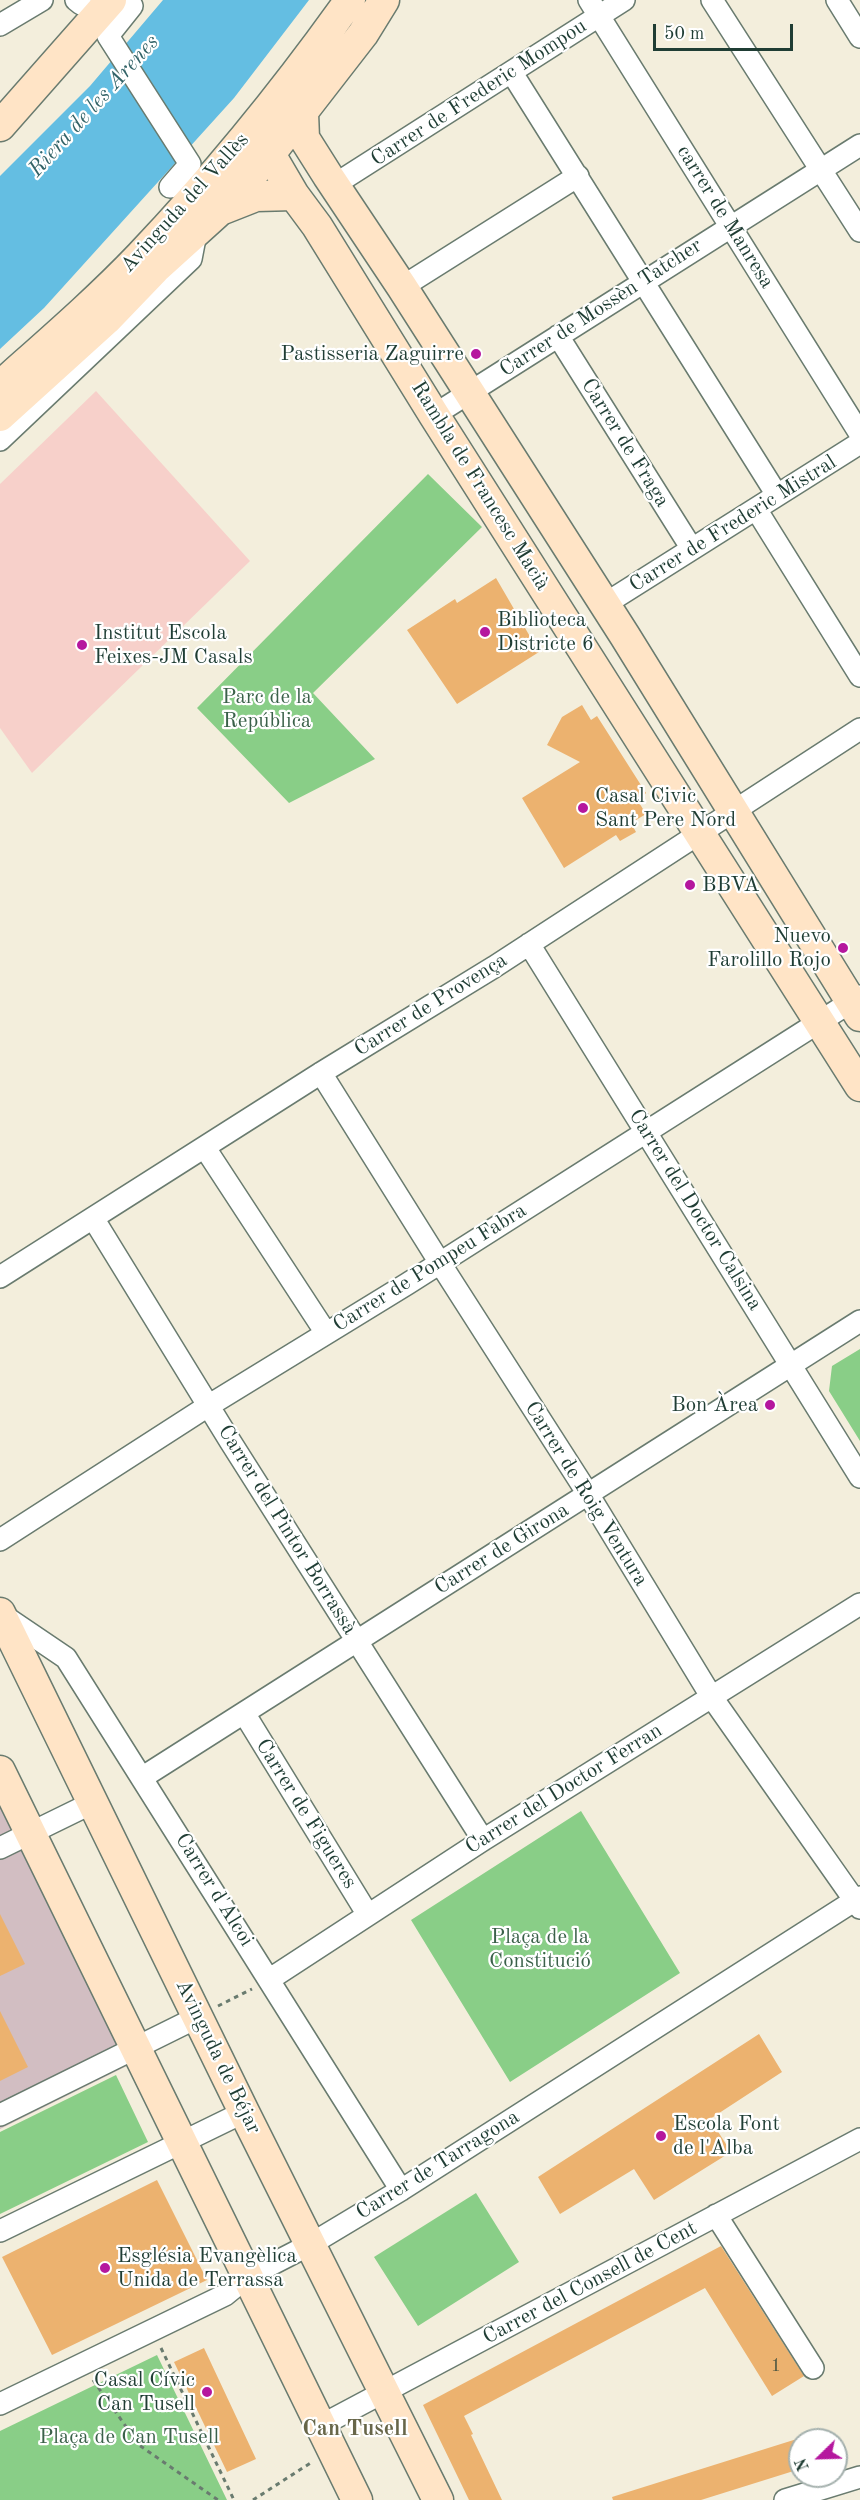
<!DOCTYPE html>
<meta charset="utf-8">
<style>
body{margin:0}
#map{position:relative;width:860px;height:2500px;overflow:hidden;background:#f3eedc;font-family:"Old Standard TT",serif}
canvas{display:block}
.north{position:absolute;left:788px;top:2428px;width:60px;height:60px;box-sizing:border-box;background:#fff;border:2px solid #a5b1ae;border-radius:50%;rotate:247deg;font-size:16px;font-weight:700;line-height:24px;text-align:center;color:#1f3d34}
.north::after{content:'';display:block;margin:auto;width:21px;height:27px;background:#b5179e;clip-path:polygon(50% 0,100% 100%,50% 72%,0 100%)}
.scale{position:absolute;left:653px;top:24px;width:140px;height:27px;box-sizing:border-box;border:3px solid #1f3d34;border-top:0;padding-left:8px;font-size:18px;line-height:21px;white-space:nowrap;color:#1f3d34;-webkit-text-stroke:4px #fff;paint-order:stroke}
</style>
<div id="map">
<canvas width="860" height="2500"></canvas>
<div class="north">N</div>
<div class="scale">50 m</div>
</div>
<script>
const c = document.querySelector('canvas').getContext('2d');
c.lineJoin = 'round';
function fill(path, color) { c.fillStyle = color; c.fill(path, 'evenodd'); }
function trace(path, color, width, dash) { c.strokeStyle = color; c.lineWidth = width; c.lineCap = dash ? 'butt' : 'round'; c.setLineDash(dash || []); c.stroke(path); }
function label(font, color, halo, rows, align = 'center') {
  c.font = font + ' "Old Standard TT",serif'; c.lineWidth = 4.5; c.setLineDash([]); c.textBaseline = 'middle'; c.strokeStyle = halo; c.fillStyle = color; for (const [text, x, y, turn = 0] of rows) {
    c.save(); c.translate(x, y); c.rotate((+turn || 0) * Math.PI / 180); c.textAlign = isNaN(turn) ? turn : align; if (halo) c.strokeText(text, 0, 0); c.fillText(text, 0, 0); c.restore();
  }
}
const built = new Path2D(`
 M96,391L250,561L32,773L0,728V484Z`);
const industrial = new Path2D(`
 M0,1775L145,2057L0,2129Z`);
const green = new Path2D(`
 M428,474L482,527L313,693L375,759L289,803L197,708Z
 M860,1349V1441L829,1391L832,1366Z
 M581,1811L680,1973L510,2082L411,1920Z
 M116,2075L148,2142L0,2214V2132Z
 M476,2193L519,2262L418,2326L374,2257Z
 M157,2355L227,2500H0V2431Z`);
const water = new Path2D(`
 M163,0H309L234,98L44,308L0,349V176L90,86Z`);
const building = new Path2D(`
 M496,578L539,652L457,704L407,630L455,599L457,603Z
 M582,705L591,720L597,716L646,793L638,801L646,814L631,823L636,832L620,841L616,835L564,868L522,798L580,762L547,745L562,717Z
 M0,1914L25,1964L0,1976Z
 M0,2011L28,2067L0,2081Z
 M759,2034L782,2072L710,2119L731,2152L654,2200L634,2169L560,2214L538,2177Z
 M157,2180L207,2280L52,2355L2,2257Z
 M721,2246L804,2376L772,2396L705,2288L464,2416L473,2434L471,2435L502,2500H469L423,2405Z
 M204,2348L256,2459L227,2472L174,2362Z
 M800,2438V2469L701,2500H613L612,2497Z`);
const path = new Path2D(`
 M218,2006L252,1989
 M161,2348L234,2500
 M93,2380L139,2445L218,2500
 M253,2500L312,2462`);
const street = new Path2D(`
 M76,0L81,4
 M589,0L860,434
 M712,0L860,231
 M837,0L860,37
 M132,6L108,36L190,164L170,187
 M0,25L42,0
 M512,73L777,495
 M334,185L624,0
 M402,287L578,176
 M558,336L692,549
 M434,415L860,145
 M0,440L191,259L196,233
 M756,509L860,676
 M605,604L860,443
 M529,944L860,1477
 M321,1073L440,1263L588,1494L711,1696L860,1908
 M205,1148L326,1333
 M93,1218L230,1441L483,1840
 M0,1277L321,1073L494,967L860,729
 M0,1540L208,1406L407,1284L860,996
 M1,1614L66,1658L401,2190
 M244,1713L368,1915
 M143,1777L860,1321
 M0,1848L92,1803
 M270,1979L483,1840L860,1604
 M0,2115L198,2017
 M716,2215L813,2368
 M0,2231L244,2112
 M0,2404L225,2295L247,2277L311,2244L401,2190L860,1897
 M320,2426L860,2139
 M785,2500L860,2477`);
const secondary = new Path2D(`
 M284,90L270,154L294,195L317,226L434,415L860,1086
 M303,113L304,138L328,176L402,287L625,636L860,1016
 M0,126L111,0
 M223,209L256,196L294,195
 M0,386C47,344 96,302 140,256C216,176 286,90 350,0
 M0,416L106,320L155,269L218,212L270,154L363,34L384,0
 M0,1613L244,2112L438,2500
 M0,1771L357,2500`);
const markers = [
 [476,354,6,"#b5179e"],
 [485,632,6,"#b5179e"],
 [82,645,6,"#b5179e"],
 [583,808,6,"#b5179e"],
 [690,885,6,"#b5179e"],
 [843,948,6,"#b5179e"],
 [770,1405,6,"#b5179e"],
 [661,2136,6,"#b5179e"],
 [105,2268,6,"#b5179e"],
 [207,2392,6,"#b5179e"]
];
const numberNames = [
 ["1",776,2366]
];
const streetNames = [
 ["Carrer de Frederic Mompou",479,93,-33],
 ["Avinguda del Vallès",185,203,-48],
 ["carrer de Manresa",725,217,58],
 ["Carrer de Mossèn Tatcher",601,308,-33],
 ["Carrer de Fraga",625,443,58],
 ["Rambla de Francesc Macià",480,486,58],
 ["Carrer de Frederic Mistral",733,524,-32],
 ["Carrer de Provença",431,1005,-32],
 ["Carrer del Doctor Calsina",695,1210,58],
 ["Carrer de Pompeu Fabra",430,1268,-32],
 ["Carrer de Roig Ventura",586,1494,58],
 ["Carrer del Pintor Borrassà",287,1530,58],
 ["Carrer de Girona",502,1549,-32],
 ["Carrer del Doctor Ferran",564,1789,-32],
 ["Carrer de Figueres",306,1814,58],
 ["Carrer d'Alcoi",214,1890,58],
 ["Avinguda de Béjar",218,2057,64],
 ["Carrer de Tarragona",438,2165,-32],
 ["Carrer del Consell de Cent",590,2283,-28]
];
const poiNames = [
 ["Pastisseria Zaguirre",464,354,"right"],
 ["Biblioteca",497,620],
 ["Districte 6",497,644],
 ["Institut Escola",94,633],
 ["Feixes-JM Casals",94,657],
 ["Casal Civic",595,796],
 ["Sant Pere Nord",595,820],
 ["BBVA",702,885],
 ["Nuevo",831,936,"right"],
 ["Farolillo Rojo",831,960,"right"],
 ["Bon Àrea",758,1405,"right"],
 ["Escola Font",673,2124],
 ["de l'Alba",673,2148],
 ["Església Evangèlica",117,2256],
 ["Unida de Terrassa",117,2280],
 ["Casal Cívic",195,2380,"right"],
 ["Can Tusell",195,2404,"right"]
];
const parkNames = [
 ["Parc de la",267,697],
 ["República",267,721],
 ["Plaça de la",540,1937],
 ["Constitució",540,1961],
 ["Plaça de Can Tusell",129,2437]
];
const waterNames = [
 ["Riera de les Arenes",94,106,-48]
];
const neighbourhoodNames = [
 ["Can Tusell",355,2429]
];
fill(built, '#f7d0ca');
fill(industrial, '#d2bec2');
fill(green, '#89ce87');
fill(water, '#64bee2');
fill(building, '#ecb26f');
trace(street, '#697b6f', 24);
trace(secondary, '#697b6f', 33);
trace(path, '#697b6f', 3, [4.5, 4.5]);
trace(street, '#fff', 21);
trace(secondary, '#ffe4c6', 30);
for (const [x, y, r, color] of markers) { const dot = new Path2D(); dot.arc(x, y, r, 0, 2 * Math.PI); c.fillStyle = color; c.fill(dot); trace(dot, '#fff', 2); }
label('18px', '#525a43', null, numberNames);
label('21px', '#1f3d34', '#fff', streetNames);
label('21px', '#1f3d34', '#fff', poiNames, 'left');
label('21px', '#3a6149', '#fff', parkNames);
label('italic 22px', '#346468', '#fff', waterNames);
label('bold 22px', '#676649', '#fff', neighbourhoodNames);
</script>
